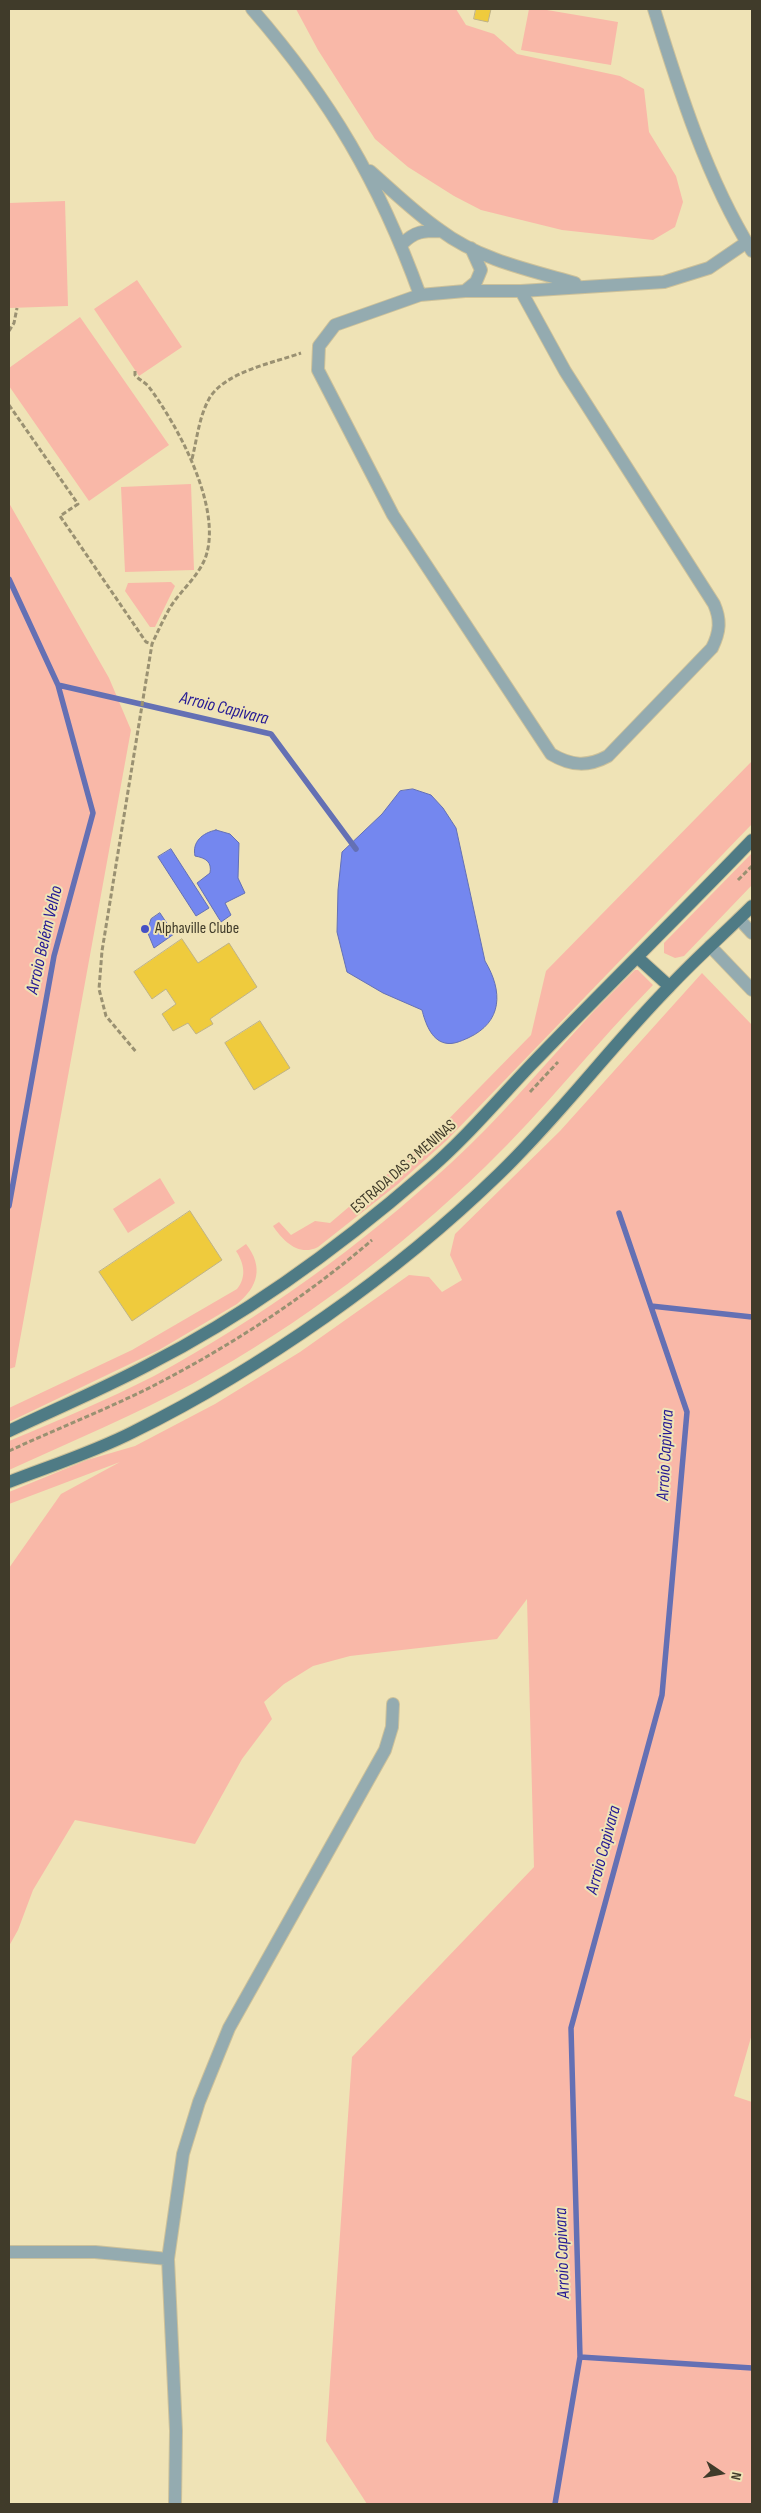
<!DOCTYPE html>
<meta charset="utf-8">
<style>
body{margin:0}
#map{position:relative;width:761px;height:2513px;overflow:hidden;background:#efe3b6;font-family:"Sofia Sans Condensed",sans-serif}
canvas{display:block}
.frame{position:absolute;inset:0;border:10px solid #403b2a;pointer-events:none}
.north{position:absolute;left:696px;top:2448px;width:50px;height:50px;-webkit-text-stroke:4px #efe3b6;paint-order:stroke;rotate:102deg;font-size:14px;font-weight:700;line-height:20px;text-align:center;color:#403b2a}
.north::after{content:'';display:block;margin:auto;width:18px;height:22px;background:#403b2a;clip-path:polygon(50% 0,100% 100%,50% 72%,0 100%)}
</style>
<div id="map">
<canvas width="761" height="2513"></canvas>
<div class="frame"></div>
<div class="north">N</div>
</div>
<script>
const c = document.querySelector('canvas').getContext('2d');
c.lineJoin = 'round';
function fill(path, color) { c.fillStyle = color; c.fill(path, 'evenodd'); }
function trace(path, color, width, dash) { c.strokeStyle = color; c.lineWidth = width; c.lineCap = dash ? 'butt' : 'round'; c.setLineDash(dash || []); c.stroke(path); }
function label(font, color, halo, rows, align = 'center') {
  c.font = font + ' "Sofia Sans Condensed",sans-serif'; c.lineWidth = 4; c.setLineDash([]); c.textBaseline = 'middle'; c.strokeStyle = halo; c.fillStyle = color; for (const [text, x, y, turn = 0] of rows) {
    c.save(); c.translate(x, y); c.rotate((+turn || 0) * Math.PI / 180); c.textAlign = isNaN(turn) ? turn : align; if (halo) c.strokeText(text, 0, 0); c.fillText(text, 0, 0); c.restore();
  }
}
const green = new Path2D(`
 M296,9H456L466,25L494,34L517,54L620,76L644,89L649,132L676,176L683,202L675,227L653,240L562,230L481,210L454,196L408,167L375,139L318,50Z
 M529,9H541L618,22L611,65L521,50Z
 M65,201L68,306L9,308V203Z
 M137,280L182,347L139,376L94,309Z
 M80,317L169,445L89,501L9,386V368Z
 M191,484L194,570L125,572L121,487Z
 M9,503L109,678L131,730L15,1367L9,1369Z
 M171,582L175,586L155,627H150L125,591L128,583Z
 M752,761V824L446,1141L398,1184L318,1247C299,1257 283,1241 273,1226L279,1222L291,1235L315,1221L330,1223L431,1137L531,1035L546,971Z
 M752,853V885L684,956L675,958L664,953V943Z
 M635,970H638L653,985C595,1044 545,1109 486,1166C399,1250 301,1324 194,1383C134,1415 71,1442 9,1470V1441C57,1421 107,1400 154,1376C261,1318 362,1245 451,1163C498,1120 539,1071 582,1024C599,1005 617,988 635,970Z
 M702,973L752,1025V2034L734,2096L752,2102V2504H367L326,2441L352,2057L534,1867L527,1599L497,1639L350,1656L313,1666L284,1684L264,1702L272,1719L242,1759L195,1844L75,1820L33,1890L18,1930L9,1946V1568L61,1494L120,1462L9,1504V1492L87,1460L135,1446L215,1404L300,1352L409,1275L429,1277L442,1292L462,1280L450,1255L455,1234L560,1131Z
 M160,1178L175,1203L128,1233L113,1209Z
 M246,1244C264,1267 258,1287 237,1304L159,1350L9,1422V1408L132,1350L237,1289C247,1277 244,1263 236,1251Z`);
const water = new Path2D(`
 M413,789L431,795L443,808L456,828L485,961C503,991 503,1022 468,1038C461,1041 453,1045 445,1043C431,1040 425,1022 422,1010L383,993L347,972L337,932L338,890L342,852L382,814L400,791Z
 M216,830L230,834L239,843L238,878L245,893L225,903L231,915L221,922L197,883L210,873C212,862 206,858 195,856C192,842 202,833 216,830Z
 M171,849L209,908L196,916L158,857Z
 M160,913L174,934L154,948L147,931L151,919Z`);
const stream = new Path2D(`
 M9,579L58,685L271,734L356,849
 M9,1206L54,956L93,813L58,685
 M651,1306L752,1317
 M580,2357L752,2368
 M555,2504L580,2357L571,2028L662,1695L687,1412L619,1213`);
const building = new Path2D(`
 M476,9H491L488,22L474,19Z
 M182,939L198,963L229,943L257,987L210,1019L213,1024L196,1034L188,1023L173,1031L162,1014L176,1004L166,989L152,999L134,972Z
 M260,1021L290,1068L254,1090L225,1043Z
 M190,1211L222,1260L132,1321L99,1272Z`);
const path = new Path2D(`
 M9,331L14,323L17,308
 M135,371V375C139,380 145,382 149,387C178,426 222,507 206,556C199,576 182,589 171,606C164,618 158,631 152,644L102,951L99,989L106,1016L137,1053
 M9,405L78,504L60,516L146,642L152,644
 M192,459C197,439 199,417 209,399C224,372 273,363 301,353
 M738,880L752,866
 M530,1092L558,1062
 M9,1451C56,1429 105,1410 151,1387C229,1347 306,1297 372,1240`);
const minor = new Path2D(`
 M252,9C331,100 379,182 420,295
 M654,9C679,90 707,179 752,251
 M370,171C393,191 415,213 440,230C478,259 529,270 575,283
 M402,244C415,231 423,231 440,231
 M465,291L476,282L481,270L471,248
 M521,291L565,371L714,604C721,620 720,632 712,648L608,756C588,767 571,766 551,754L393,515L318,370L319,346L335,325L420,295L465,291H521L664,282L709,268L747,242
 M739,919L752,933
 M710,946L752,990
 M9,2252H95L168,2259
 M175,2504L176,2431L168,2259L183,2154L199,2102L229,2028L385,1750L392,1727L393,1704`);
const major = new Path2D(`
 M637,957L669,986
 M9,1431C55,1409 103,1389 148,1365C246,1315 342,1245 425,1173C463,1141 495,1103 529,1067C603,990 679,916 752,840
 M9,1482C50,1466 94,1452 133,1432C262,1368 396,1274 499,1174C560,1115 611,1046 670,986C696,958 725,933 752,906`);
const markers = [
 [145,929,5,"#4550c5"]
];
const poiNames = [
 ["Alphaville Clube",155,929]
];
const streetNames = [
 ["ESTRADA DAS 3 MENINAS",404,1167,-41]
];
const waterNames = [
 ["Arroio Capivara",224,709,14],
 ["Arroio Belém Velho",45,940,-77],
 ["Arroio Capivara",666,1455,-87],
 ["Arroio Capivara",604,1850,-75],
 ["Arroio Capivara",563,2253,-92]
];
fill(green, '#f9b8a8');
fill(water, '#7487ef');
trace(water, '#6470b4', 1);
trace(stream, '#6470b4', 5.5);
fill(building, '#efcb3d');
trace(building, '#beb287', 1);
trace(minor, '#ccc19a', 14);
trace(major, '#ccc19a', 14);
trace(path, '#9a9172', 3, [5, 2.5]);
trace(minor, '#94abb0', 12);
trace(major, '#4f7b85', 12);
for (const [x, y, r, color] of markers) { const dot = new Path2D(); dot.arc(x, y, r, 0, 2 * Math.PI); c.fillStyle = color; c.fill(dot); trace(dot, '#efe3b6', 2); }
label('16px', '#403b2a', '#efe3b6', poiNames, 'left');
label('16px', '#403b2a', '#efe3b6', streetNames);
label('italic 18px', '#241994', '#efe3b6', waterNames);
</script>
